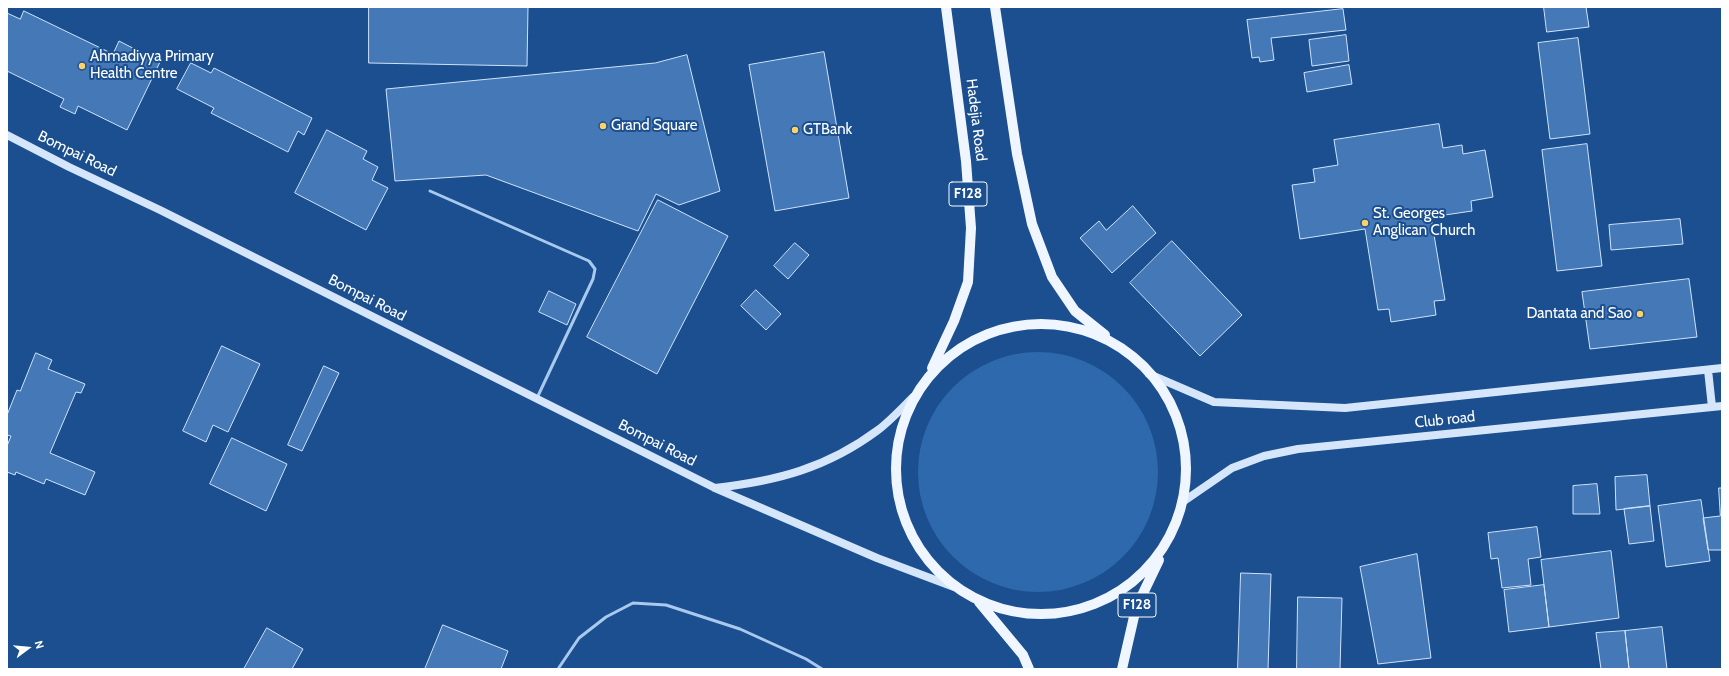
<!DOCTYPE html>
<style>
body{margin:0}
#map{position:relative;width:1729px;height:676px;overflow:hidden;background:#1b4f8f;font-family:Cabin,sans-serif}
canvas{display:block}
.frame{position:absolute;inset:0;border:8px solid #fff;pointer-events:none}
.north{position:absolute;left:8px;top:628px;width:40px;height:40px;-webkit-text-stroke:3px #1b4f8f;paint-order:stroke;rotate:74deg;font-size:11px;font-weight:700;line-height:16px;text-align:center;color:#fff}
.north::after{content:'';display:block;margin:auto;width:14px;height:18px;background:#fff;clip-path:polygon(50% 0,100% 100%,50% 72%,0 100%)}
</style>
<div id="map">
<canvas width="1729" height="676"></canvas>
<div class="frame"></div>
<div class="north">N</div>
</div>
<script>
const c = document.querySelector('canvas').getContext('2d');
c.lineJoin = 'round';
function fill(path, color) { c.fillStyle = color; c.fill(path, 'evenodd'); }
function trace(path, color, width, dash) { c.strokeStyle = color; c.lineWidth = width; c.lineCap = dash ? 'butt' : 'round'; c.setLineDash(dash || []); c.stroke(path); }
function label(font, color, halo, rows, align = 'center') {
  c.font = font + ' Cabin,sans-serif'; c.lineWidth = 4; c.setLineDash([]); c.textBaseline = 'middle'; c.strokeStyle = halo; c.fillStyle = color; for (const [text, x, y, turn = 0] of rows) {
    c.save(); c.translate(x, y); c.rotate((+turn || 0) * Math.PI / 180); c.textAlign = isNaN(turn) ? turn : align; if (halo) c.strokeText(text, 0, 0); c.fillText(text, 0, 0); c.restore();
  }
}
const green = new Path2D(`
 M918 472a120 120 0 1 1 240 0a120 120 0 1 1-240 0Z`);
const building = new Path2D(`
 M369,7H528L527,66L369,63Z
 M1544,7H1586L1589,27L1547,32Z
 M1343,9L1346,30L1271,38L1274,60L1260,62L1259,57L1252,58L1247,20Z
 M24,11L113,54L119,41L160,62L127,130L78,106L75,114L60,107L64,99L7,71V13L20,19Z
 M1346,35L1349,61L1312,66L1309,40Z
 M1578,38L1590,134L1550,139L1538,43Z
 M824,52L849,198L775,211L749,65Z
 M687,55L720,191L679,205L656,194L638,231L486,175L395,181L386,89L655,63Z
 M191,63L211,73L214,68L312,118L304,135L298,131L288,152L211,113L214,108L177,89Z
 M1349,65L1352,84L1307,92L1304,73Z
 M1439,124L1443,148L1462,145L1463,154L1485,150L1493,197L1471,201L1472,211L1431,217L1445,300L1434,301L1436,315L1391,322L1389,309L1378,310L1365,229L1300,239L1292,185L1315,182L1313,169L1338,165L1334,140Z
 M327,130L367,151L363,159L378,167L372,180L388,188L366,230L295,193Z
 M1587,144L1602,266L1557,271L1542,150Z
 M658,200L728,236L657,374L587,337Z
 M1133,206L1156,233L1112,273L1080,238L1099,221L1106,230Z
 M1680,219L1683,244L1611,250L1609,225Z
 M1172,241L1242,315L1200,356L1130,283Z
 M795,243L809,255L788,279L774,266Z
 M1689,279L1697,337L1590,349L1582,292Z
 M756,290L781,314L766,330L741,306Z
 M549,291L576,304L567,325L539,312Z
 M222,346L260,364L228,432L213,425L206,442L183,431Z
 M36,353L52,360L48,369L85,384L81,393L76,392L50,453L95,472L85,495L46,479L44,484L16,472L15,475L7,472V446L11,436L7,435V415L17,390L20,391Z
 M324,366L339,373L302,451L288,445Z
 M232,438L287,464L266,511L210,484Z
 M1647,475L1650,506L1616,510L1615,477Z
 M1597,484L1600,514H1573V486Z
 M1719,488H1722V550H1708L1703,518L1720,516Z
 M1701,500L1710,561L1666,567L1658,506Z
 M1650,506L1654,541L1629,544L1624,509Z
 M1537,527L1541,557L1528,559L1531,585L1502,588L1498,558L1491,559L1488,533Z
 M1611,551L1619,618L1549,627L1541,560Z
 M1417,554L1431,658L1378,664L1360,567Z
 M1241,573L1271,574L1268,669H1238Z
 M1544,585L1549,627L1509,632L1504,590Z
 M1298,597L1342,598L1340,669H1297Z
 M443,625L508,651L501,669H425Z
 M1662,627L1667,669H1629L1625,631Z
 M267,628L303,649L292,669H244Z
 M1625,631L1629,669H1601L1596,633Z`);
const service = new Path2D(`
 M430,191L589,261L595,269L593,279L537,398
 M558,669L579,638L606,617L633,603L666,605L740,629L806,659L822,669`);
const secondary = new Path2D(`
 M7,135L69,167L160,210L715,488L877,558L954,587
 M1708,370L1712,407
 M1149,374L1214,402L1345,408L1722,368
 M715,488C777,481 827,468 878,430C890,421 902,408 913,397
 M1184,501L1232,468L1264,456L1298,449L1722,406`);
const primary = new Path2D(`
 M995,7L1017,154L1032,224L1052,277L1075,311L1105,335
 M896 469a145 145 0 1 1 290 0a145 145 0 1 1-290 0Z
 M932,368L954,321L968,282L971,228L966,161L946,7
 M979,602L1023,655L1029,669
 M1122,669L1136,608L1159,560`);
const markers = [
 [82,66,4,"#ffd166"],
 [603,126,4,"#ffd166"],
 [795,130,4,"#ffd166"],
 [1365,223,4,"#ffd166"],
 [1640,314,4,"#ffd166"]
];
const shields = [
 [968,194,38],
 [1137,605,38]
];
const shieldNames = [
 ["F128",968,194],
 ["F128",1137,605]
];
const poiNames = [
 ["Ahmadiyya Primary",90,57],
 ["Health Centre",90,74],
 ["Grand Square",611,126],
 ["GTBank",803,130],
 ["St. Georges",1373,214],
 ["Anglican Church",1373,231],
 ["Dantata and Sao",1632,314,"right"]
];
const streetNames = [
 ["Hadejia Road",976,120,83],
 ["Bompai Road",77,154,26],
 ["Bompai Road",367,298,27],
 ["Club road",1445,420,-6],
 ["Bompai Road",657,443,27]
];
fill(green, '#2e69ad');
fill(building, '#4478b7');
trace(building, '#cfe3fa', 1);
trace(service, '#a9c9ee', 3);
trace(secondary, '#d6e6fa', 8);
trace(primary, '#f0f6ff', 10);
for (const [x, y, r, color] of markers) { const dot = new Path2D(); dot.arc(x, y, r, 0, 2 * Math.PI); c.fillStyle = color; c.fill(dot); trace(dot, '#1b4f8f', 1.5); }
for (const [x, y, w] of shields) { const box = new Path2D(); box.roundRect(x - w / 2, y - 12, w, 24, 3); c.fillStyle = '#1b4f8f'; c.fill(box); trace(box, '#fff', 1); }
label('bold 14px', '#fff', null, shieldNames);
label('15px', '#fff', '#1b4f8f', poiNames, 'left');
label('15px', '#fff', '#1b4f8f', streetNames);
</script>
